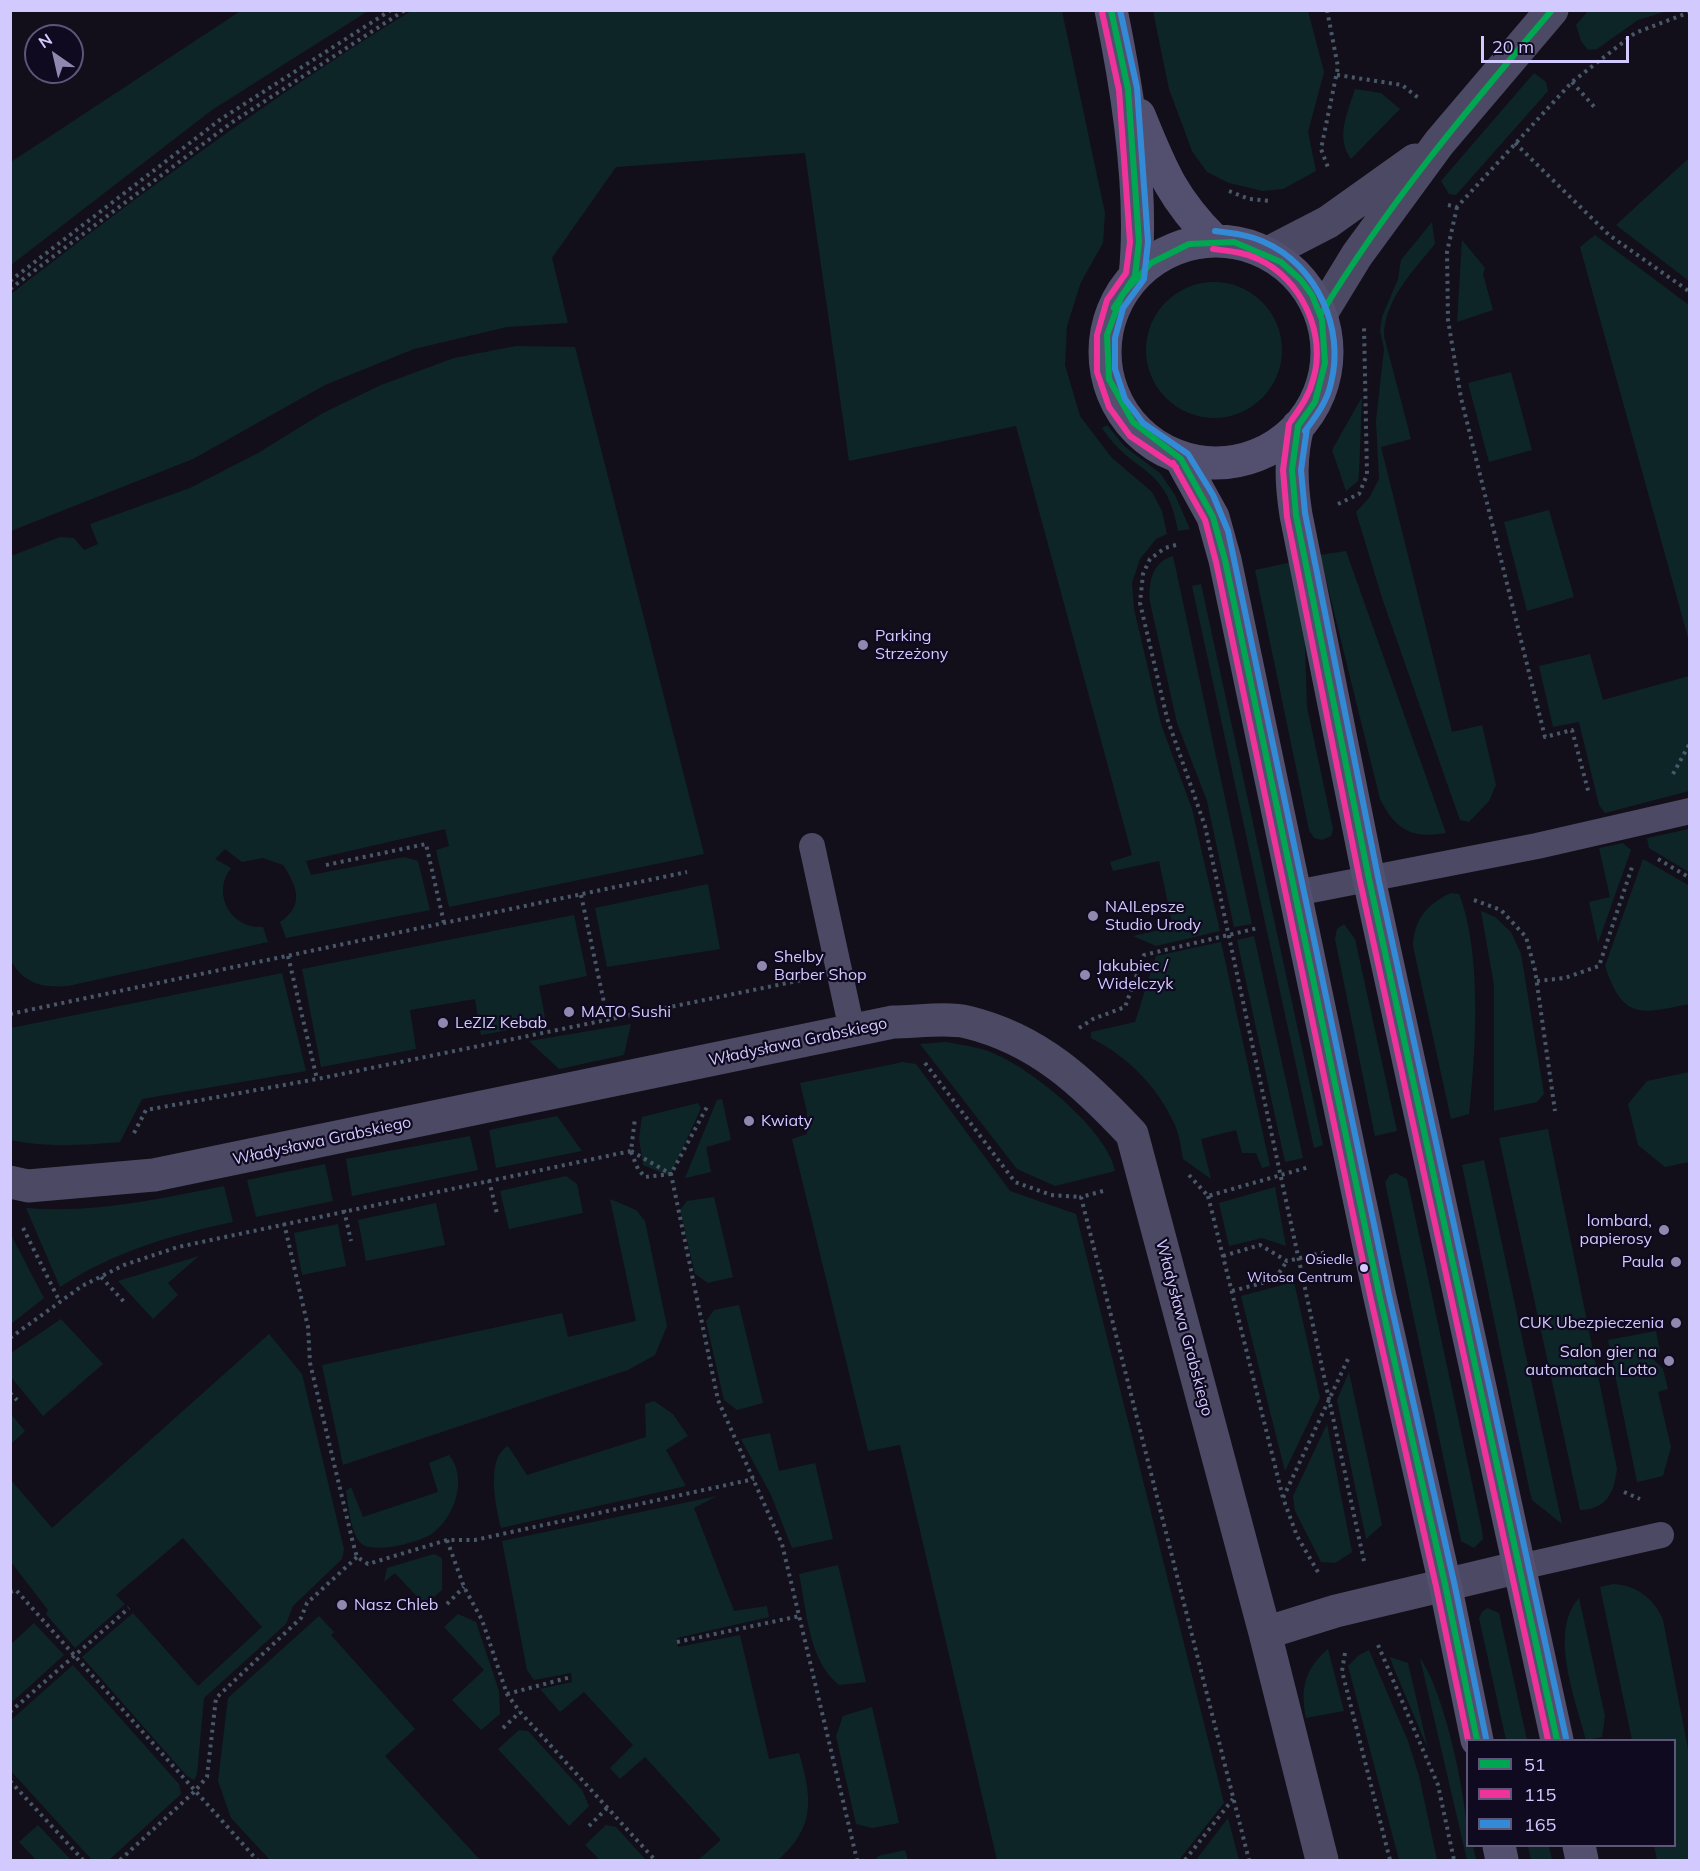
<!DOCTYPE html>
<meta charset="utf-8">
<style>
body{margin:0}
#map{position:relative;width:1700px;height:1871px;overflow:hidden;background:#120f1a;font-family:Mulish,sans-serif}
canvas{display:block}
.frame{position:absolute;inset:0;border:12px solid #d2c9ff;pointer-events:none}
.legend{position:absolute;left:1466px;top:1739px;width:210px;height:108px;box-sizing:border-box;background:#0f0a1f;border:2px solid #5d5679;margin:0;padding:8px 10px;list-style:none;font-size:18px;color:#d2c9ff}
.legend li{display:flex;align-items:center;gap:12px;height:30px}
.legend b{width:30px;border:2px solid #5d5679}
.north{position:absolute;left:24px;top:24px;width:60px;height:60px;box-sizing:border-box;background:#0f0a1f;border:2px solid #5d5679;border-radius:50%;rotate:326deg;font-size:16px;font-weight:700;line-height:24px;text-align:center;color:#d2c9ff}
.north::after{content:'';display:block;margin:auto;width:21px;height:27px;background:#8f88af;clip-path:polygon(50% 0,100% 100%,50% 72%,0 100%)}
.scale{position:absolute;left:1481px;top:36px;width:148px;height:27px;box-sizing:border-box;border:3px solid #d2c9ff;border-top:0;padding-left:8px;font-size:18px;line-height:21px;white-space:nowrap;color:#d2c9ff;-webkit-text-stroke:4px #0f0a1f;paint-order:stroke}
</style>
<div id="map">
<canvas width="1700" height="1871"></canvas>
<div class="frame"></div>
<ul class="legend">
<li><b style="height:8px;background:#00a651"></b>51</li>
<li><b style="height:8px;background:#ef339a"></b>115</li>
<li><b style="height:8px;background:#338bd7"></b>165</li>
</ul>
<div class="north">N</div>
<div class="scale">20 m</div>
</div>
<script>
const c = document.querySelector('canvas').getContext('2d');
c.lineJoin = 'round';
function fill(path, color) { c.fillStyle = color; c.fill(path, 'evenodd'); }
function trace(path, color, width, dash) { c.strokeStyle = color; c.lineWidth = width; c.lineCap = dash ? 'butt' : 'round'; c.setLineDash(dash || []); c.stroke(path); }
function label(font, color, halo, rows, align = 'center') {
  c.font = font + ' Mulish,sans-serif'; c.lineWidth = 4.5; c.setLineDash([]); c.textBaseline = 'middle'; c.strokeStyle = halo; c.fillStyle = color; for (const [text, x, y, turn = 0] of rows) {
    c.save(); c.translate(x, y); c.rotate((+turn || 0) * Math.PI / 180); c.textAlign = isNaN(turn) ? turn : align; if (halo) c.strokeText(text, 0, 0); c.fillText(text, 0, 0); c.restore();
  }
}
const green = new Path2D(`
 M242,10L368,11L212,110L11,265V162Z
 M411,11H1062L1105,213L1103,243L1081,282L1067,326L1065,365L1080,416L1111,457L1152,492L1162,511L1167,534L1156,539L1140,559L1132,583L1134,609L1161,724L1192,809L1220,931L1156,946L1133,936L1173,927L1159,861L1113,871L1110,862L1132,855L1016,426L849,461L805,153L616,167L552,258L568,323L507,327L414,349L325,385L193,459L11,531V294C140,194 271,97 411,11Z
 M1153,11H1308L1324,72L1308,132L1316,171L1283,189L1263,191L1229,183L1207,172L1192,151L1169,89Z
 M1588,11V10L1667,11L1638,20L1597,49L1588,50L1581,41L1576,25Z
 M1534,73L1546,82L1548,91L1456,195L1449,194L1441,181Z
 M1355,89L1381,93L1400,109L1351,159C1335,137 1348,112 1355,89Z
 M1689,158V281L1616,225Z
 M1432,222L1435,244C1413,271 1384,300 1384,336L1411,439L1381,447L1452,732L1482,725L1496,785L1489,801L1469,822L1460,820L1382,598L1356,512L1369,498L1379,479L1376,421L1384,349L1380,331L1382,317L1398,279L1401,260Z
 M1595,235L1689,305V641L1580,247Z
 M1462,240L1485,268L1483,274L1493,310L1457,322Z
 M1146 350a68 68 0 1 1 136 0a68 68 0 1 1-136 0Z
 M516,346L575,347L704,854L449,907L436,850L449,846L445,829L306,861L311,875L404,857L418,861L430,910L286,938L280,922C304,906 298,887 283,865L263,858L242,862L225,849L215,859L231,868C211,894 231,929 263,927L268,942L68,986C43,988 23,984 10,959L11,556L60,537L74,538L84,550L98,544L90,524L190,488L258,453L323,413L381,385L454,358Z
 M1511,372L1532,450L1489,462L1468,383Z
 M1362,397L1359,473L1358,481L1346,491L1332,450Z
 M1107,425L1125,447L1160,473L1175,495L1190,529L1178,531C1167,464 1133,475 1102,428Z
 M1549,510L1574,597L1527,611L1504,522Z
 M1346,551L1446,833C1411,839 1396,830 1380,799L1320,555Z
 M1173,556L1252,924L1234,927L1207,801L1177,723L1150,602C1148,583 1152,562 1173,556Z
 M1292,562L1304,616L1307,707L1333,829L1331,836L1322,840L1314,838L1309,830L1255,570Z
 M1201,584L1323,1145L1314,1148L1192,586Z
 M1590,654L1603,700L1689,676V791L1605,813L1599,805L1579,722L1553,727L1539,666Z
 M1689,829V872L1649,848L1647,838Z
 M1623,843L1631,850L1598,943L1589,902L1610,897L1599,848Z
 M1643,859L1690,886L1689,1004C1640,1014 1623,1020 1605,966Z
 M708,884L720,949L607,967L595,908Z
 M1451,893L1459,894C1482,952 1476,1051 1469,1114L1451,1119L1413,946C1414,919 1427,904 1451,893Z
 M1481,911L1495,917L1511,932L1521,954L1544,1094L1537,1102L1494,1111V985Z
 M574,915L587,976L539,986L546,1023L481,1035L475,999L410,1010L416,1049L321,1067L302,969Z
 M1344,924L1355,939L1397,1131L1375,1136L1335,939L1337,929Z
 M1254,936L1303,1158L1285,1162L1237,940Z
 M1221,942L1270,1166L1262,1168L1256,1153H1242L1236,1130L1201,1139L1211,1179L1183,1159C1181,1147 1179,1133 1174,1123C1157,1086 1127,1056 1091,1038V1032L1135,1022L1156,956Z
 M282,973L306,1071L142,1099L120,1142C82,1145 48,1148 11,1140V1028Z
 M631,1024L624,1055L559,1069L529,1041Z
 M946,1042C962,1045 980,1047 995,1054C1033,1070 1108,1131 1115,1171L1055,1186L1017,1169L920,1044Z
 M903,1062L916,1064L1010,1191L1076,1214L1224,1803L1179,1860H997L900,1445L868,1451L792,1139L807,1134V1112L800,1083Z
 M1689,1072V1162L1665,1167L1638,1145L1628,1104L1647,1081Z
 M722,1099L731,1140L706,1147L711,1172L685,1178L717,1100Z
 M698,1103L701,1108L670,1176L643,1165L639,1138L642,1117Z
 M557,1116L582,1151L496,1168L489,1130Z
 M1548,1129L1617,1469C1614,1493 1607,1509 1580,1510L1499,1138Z
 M470,1136L478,1170L352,1196L346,1159Z
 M1484,1160L1562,1524L1532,1500L1529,1488L1462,1165Z
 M325,1164L333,1201L256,1217L247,1180Z
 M1396,1173L1407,1179L1482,1530L1483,1539L1474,1548L1461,1541L1385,1182L1390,1175Z
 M566,1176L577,1184L583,1213L509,1229L500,1191Z
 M224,1186L233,1222C171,1235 113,1252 60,1287L26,1208C93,1214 158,1199 224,1186Z
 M1275,1187L1286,1246L1262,1238L1229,1246L1219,1203Z
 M714,1197L733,1277L708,1283L695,1274L680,1210L687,1201Z
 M610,1199L636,1210L645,1221L667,1326L655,1355L628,1370L343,1465L322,1365L562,1313L568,1337L636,1321Z
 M436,1203L445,1245L366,1261L358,1220Z
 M338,1224L346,1266L302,1275L294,1233Z
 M10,1233L44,1298L11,1324H10Z
 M199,1256L168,1283L178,1295L153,1319L118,1281Z
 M1294,1282L1320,1398L1285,1471L1241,1296Z
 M739,1305L763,1403L737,1410L724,1400L706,1321L714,1310Z
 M61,1319L103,1364L43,1416L11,1377V1353Z
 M1656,1331L1660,1352L1653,1359L1663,1369L1668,1389L1658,1392L1671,1447L1663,1476L1637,1482L1608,1340Z
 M269,1334L302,1374L344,1549L342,1559L293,1606L286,1624L204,1698L197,1774L194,1780L187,1776L82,1657L133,1613L198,1686L262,1627L183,1538L116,1595L125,1604L75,1648L46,1614L48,1610L11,1562V1480L52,1528Z
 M1349,1372L1382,1525L1366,1539L1337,1400Z
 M654,1401L673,1414L688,1436L666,1450L686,1486L501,1528C496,1508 485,1458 508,1446L527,1475L646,1437L645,1404Z
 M10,1413L25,1431L11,1444H10Z
 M1327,1424L1352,1552L1335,1563L1321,1562L1295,1511L1293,1496Z
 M770,1433L779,1471L815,1463L833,1539L792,1548L771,1495L741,1439Z
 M449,1455C468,1478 455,1516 433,1533C422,1542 374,1554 362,1544C350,1534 349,1506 346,1491L351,1487L363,1517L438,1492L429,1463Z
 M717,1496L694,1508L734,1611L767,1606L769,1617L677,1638L678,1647L740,1635L769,1759L799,1753C812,1797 816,1827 778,1860H698L721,1840L645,1757L620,1779L610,1768L633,1745L584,1692L560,1712L540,1689L572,1682L571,1673L534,1680L527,1670L502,1541Z
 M434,1554L442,1558V1590L425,1605L395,1573L384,1582L387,1568Z
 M838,1565L866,1682L839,1685C808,1660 807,1611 799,1574Z
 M1613,1584C1636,1585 1654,1598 1663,1620L1689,1754L1690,1857L1685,1860H1657L1654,1846H1674V1740H1632L1600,1587Z
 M1579,1598L1605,1716L1602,1737L1586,1740C1576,1700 1548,1632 1579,1598Z
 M1487,1608L1499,1613L1527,1740H1506L1479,1618L1482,1612Z
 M458,1614L476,1622L499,1691L500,1714L481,1730L452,1700L484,1670L444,1627Z
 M319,1616L334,1632L331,1635L415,1729L385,1756L480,1860H270L231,1818L218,1781L228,1698Z
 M34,1623L64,1655L11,1703V1644Z
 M1328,1649L1344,1711L1306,1718C1300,1688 1305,1669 1328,1649Z
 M1369,1650L1408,1741L1419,1776L1437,1860H1399L1348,1666L1359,1655Z
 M1390,1657L1408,1663L1428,1749L1393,1666Z
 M1420,1658C1445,1693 1468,1802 1468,1846H1473L1476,1860H1467Z
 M73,1665L179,1784L181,1794L109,1860H92L11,1771V1720Z
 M872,1707L899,1823L872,1828L856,1824L836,1736L843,1716Z
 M519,1730L528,1731L582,1790L589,1806L569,1826L498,1749Z
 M1228,1818L1239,1860H1196Z
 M38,1825L71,1860H36L19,1842Z
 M606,1825L616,1827L646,1860H600L585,1845Z
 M1528,1846H1549L1552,1860H1531Z
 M905,1850L908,1860H876L878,1856Z`);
const path = new Path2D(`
 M1327,10L1338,67L1321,149L1329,170
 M1337,75L1402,85L1421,100
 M1572,82L1597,110
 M1515,143L1609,235L1690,292
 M1229,191L1249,199L1271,201
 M1448,205L1457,207L1572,82L1635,33L1690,12
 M1457,207L1447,252L1448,320L1461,398L1545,737L1572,730L1589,794
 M10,281L221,119L391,10
 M10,289L231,123L405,10
 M1338,504L1359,494L1367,475L1364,326
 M1176,545L1165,548L1150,559L1143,574L1140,603L1167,718L1205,826L1364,1561
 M1673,774L1690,743
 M1658,859L1690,878
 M326,865L426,844L444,923
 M581,895L608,1021
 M1474,900L1501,910L1526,937L1535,970L1555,1111
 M288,956L317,1079
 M1537,981L1565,978L1599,966L1633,864
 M10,1014L687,872
 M1079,1028L1093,1019L1125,1007L1144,955L1258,928
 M925,1063L1015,1182L1051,1195L1081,1197
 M134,1133L146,1110L317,1079L802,980
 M631,1151L671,1174L718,1400L782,1544L857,1860
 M631,1152L638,1169L645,1177L671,1174L708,1105
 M1189,1175L1208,1196L1309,1167
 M489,1180L497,1214
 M1103,1191L1081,1197L1249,1860
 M1208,1196L1283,1498
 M344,1210L351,1241
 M284,1223L308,1327L310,1363L353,1543L357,1557L368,1564L447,1540H475L754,1479
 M23,1228L60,1302
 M1223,1256L1260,1245L1287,1261L1326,1252
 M101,1277L126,1304
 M1232,1291L1274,1280L1287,1261
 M10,1338L82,1286L124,1265L178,1247L631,1151L635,1118
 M10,1393L17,1400
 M1624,1492L1640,1499
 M447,1540L464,1587L482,1620L507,1694L520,1712L655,1860
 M1318,1572L1297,1536L1283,1498L1348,1359
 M10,1592L16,1590L257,1860
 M447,1604L464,1587
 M677,1642L800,1616
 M1378,1645L1438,1785L1454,1860
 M1345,1653L1342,1671L1390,1860
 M507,1694L571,1677
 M10,1712L129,1608
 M503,1728L520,1712
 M10,1781L83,1860
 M589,1826L607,1808
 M120,1860L194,1792L207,1777L216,1698L301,1618L307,1603L357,1557
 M1185,1860L1233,1799`);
const lane = new Path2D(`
 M812,846L852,1030
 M1296,893L1537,846L1690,811
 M1520,1567L1661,1535`);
const street = new Path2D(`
 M1268,253L1328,222L1415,160
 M1321,314L1357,255L1439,143L1552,10
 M10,1182L28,1186L154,1175L893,1022C915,1022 947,1017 967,1022C1038,1039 1084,1083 1132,1134L1265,1633L1322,1860
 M1265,1633L1336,1611L1520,1567`);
const secondary = new Path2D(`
 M1111,10C1128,92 1144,192 1135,276
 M1139,115C1161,169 1172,198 1214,240
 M1105 352a111 111 0 1 1 222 0a111 111 0 1 1-222 0Z
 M1298,426C1290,457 1291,483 1296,515L1369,879L1557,1740
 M1181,459L1213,517L1225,560L1379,1293L1445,1584L1477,1740
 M1499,1846L1502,1860
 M1579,1846L1582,1860`);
const bus1 = new Path2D(`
 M1111,10L1128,89L1139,242L1135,276L1114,308
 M1321,314C1389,202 1467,110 1552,10
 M1298,426L1292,470L1296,515L1369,879L1557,1740
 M1181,459L1213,517L1225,560L1379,1293L1445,1584L1477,1740
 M1181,459L1133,422L1109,379L1107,335L1122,295L1151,263L1189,244L1234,242L1281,262L1301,280L1312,295L1322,320L1325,363L1315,402L1298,426`);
const bus2 = new Path2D(`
 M1102,12L1119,90L1130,242L1126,273L1107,300L1097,335V372L1109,407L1130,436L1176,467
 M1213,249C1228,251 1244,252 1258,259C1302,279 1327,335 1313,380C1309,396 1300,408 1291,421
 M1289,424L1283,470L1287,517L1360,881L1548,1740
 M1173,463L1205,520L1216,562L1370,1295L1436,1586L1468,1740`);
const bus3 = new Path2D(`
 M1120,10L1137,88L1148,242L1144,279L1123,308L1115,338V369L1125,399L1143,423L1188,454L1213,495L1228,531L1388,1291L1454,1582L1486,1738
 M1215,231C1232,233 1249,235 1264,242C1317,265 1345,329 1331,383C1327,402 1316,416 1305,431
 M1307,428L1301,470L1305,513L1378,877L1566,1738`);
const markers = [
 [863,645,6,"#8f88af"],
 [1093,916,6,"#8f88af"],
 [762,966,6,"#8f88af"],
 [1085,975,6,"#8f88af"],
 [569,1012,6,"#8f88af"],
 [443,1023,6,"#8f88af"],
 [749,1121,6,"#8f88af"],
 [1664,1230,6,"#8f88af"],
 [1676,1262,6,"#8f88af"],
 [1364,1268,5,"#d2c9ff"],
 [1676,1323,6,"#8f88af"],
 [1669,1361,6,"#8f88af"],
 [342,1605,6,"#8f88af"]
];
const busNames = [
 ["Osiedle",1353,1260],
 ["Witosa Centrum",1353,1278]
];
const poiNames = [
 ["Parking",875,636],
 ["Strzeżony",875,654],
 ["NAILepsze",1105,907],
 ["Studio Urody",1105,925],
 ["Shelby",774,957],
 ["Barber Shop",774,975],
 ["Jakubiec /",1097,966],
 ["Widelczyk",1097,984],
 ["MATO Sushi",581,1012],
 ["LeZIZ Kebab",455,1023],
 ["Kwiaty",761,1121],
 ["lombard,",1652,1221,"right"],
 ["papierosy",1652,1239,"right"],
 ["Paula",1664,1262,"right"],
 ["CUK Ubezpieczenia",1664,1323,"right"],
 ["Salon gier na",1657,1352,"right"],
 ["automatach Lotto",1657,1370,"right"],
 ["Nasz Chleb",354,1605]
];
const streetNames = [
 ["Władysława Grabskiego",798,1042,-12],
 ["Władysława Grabskiego",322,1141,-12],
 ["Władysława Grabskiego",1184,1328,75]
];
fill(green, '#0e2528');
trace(path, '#485869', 4, [3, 4.5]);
trace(lane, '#4c4964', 26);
trace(street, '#4c4964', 33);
trace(secondary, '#53506f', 33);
trace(bus1, '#00a651', 6);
trace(bus2, '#ef339a', 6);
trace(bus3, '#338bd7', 6);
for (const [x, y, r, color] of markers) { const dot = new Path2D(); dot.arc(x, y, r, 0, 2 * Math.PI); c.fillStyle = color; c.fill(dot); trace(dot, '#0f0a1f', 2); }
label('14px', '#d2c9ff', '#0f0a1f', busNames, 'right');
label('16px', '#d2c9ff', '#0f0a1f', poiNames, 'left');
label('16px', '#d2c9ff', '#0f0a1f', streetNames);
</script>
